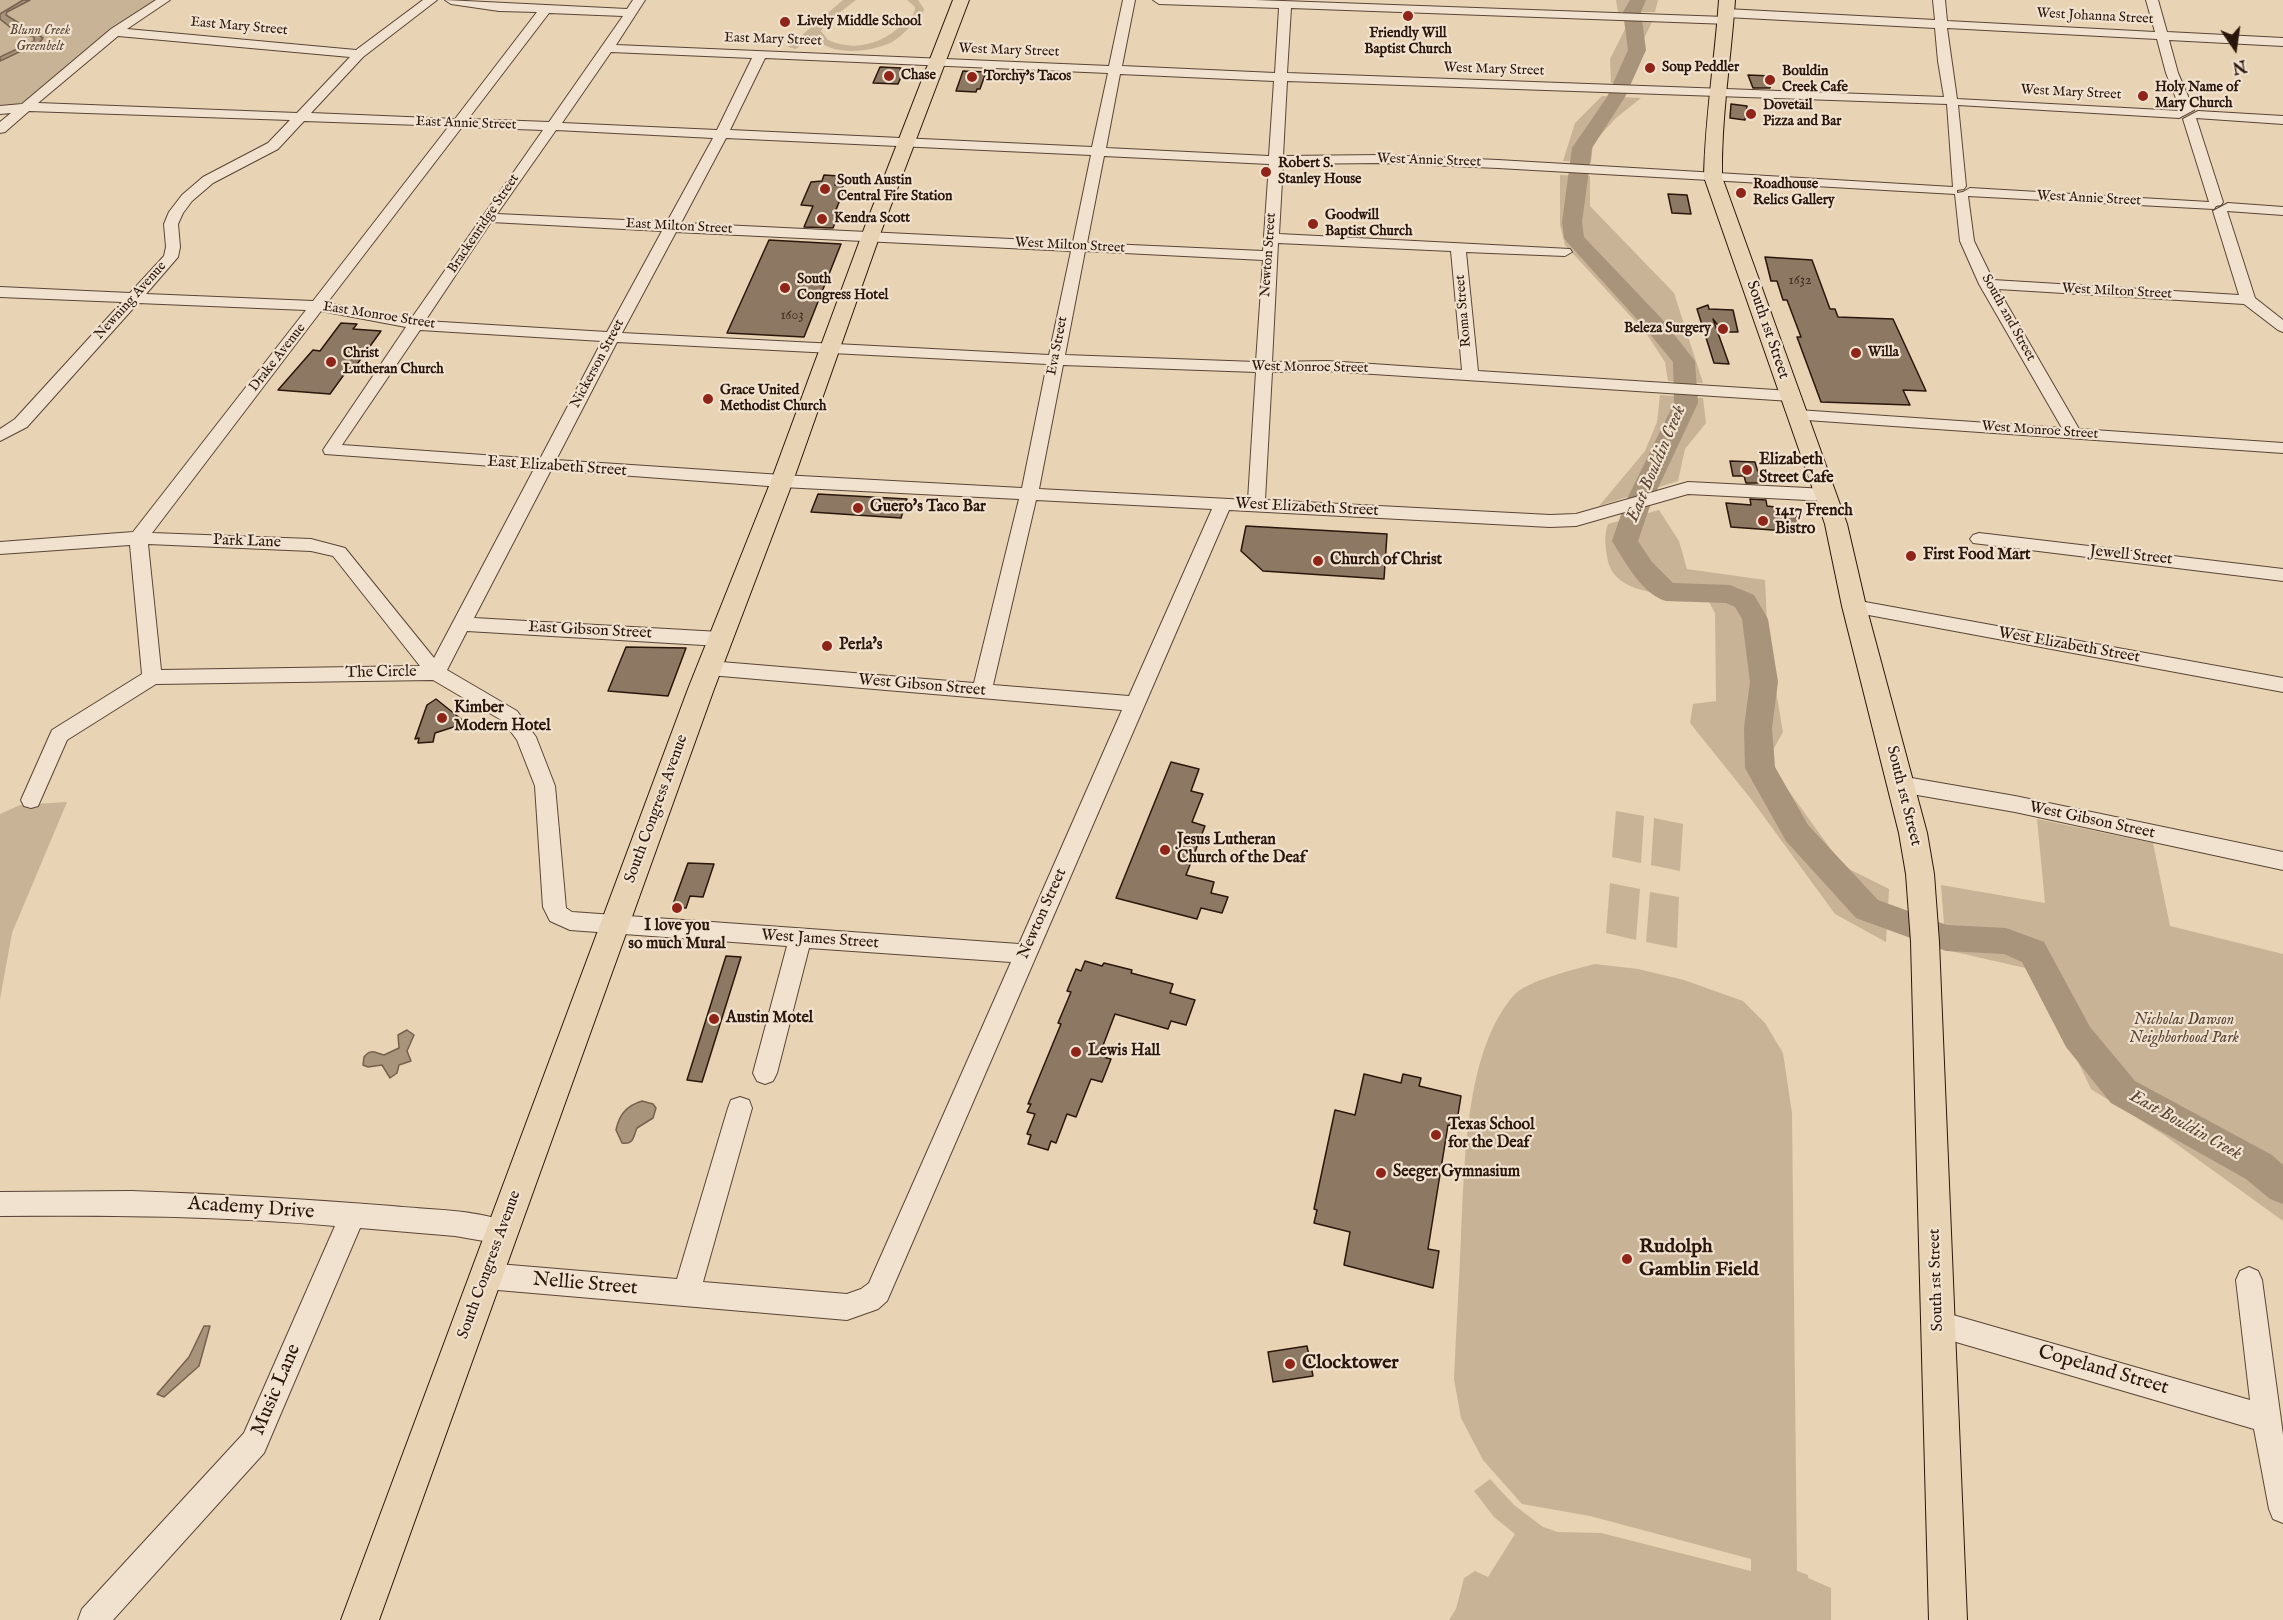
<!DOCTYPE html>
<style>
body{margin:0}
#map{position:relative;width:2283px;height:1620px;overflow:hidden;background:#e8d3b4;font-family:"IM FELL English",serif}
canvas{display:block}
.north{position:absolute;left:2205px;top:18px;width:60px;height:60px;-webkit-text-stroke:4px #f0e2ce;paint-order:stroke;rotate:167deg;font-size:16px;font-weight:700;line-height:24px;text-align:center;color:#2b160c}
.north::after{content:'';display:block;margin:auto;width:21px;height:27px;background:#2b160c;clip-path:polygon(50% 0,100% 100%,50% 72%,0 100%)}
</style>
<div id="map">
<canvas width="2283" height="1620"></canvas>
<div class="north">N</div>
</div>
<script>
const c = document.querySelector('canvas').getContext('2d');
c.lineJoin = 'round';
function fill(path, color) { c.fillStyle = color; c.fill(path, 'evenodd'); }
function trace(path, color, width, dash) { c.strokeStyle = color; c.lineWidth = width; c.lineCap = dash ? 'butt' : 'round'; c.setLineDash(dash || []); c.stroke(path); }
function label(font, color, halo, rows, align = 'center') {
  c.font = font + ' "IM FELL English",serif'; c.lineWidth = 4.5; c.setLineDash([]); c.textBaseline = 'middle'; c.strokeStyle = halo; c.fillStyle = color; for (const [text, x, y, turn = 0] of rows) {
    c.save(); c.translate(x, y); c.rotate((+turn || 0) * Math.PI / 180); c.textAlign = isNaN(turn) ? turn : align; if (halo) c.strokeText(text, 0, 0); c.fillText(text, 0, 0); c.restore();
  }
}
const green = new Path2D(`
 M0,0H158L26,102L0,107Z
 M843,0H856L826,23L821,31L828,40C855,52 881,44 902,25C908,20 915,16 915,7L907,0H918L924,9C922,17 916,21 910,27C904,32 899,38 892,42C870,53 828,57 812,35L796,49L788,47Z
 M1616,0H1658L1655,12H1618Z
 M1629,21L1652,22L1633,61L1630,82L1611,83L1610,59Z
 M1602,96L1641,98L1616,118L1593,143L1591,163L1563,161L1575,123Z
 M1560,175L1590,176V206L1674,293L1703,383L1668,381L1665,362L1646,333L1565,245L1560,225Z
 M1660,395L1703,398L1706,423L1685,449L1678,481L1599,506L1645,451L1657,422Z
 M1659,510L1679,541L1687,569L1765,580L1768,645L1783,732L1767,761L1843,866L1889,889L1886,942L1835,914L1751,799L1690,723L1693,704L1716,701L1715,613L1707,598C1675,593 1612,599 1607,556C1605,543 1604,536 1608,524Z
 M67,802L12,933L0,999V814L20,805Z
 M1616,811L1644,816L1641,863L1612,857Z
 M1654,818L1683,824L1680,871L1651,865Z
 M2037,819L2153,843L2170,926L2283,954V1221L2164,1135L2091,1089L2034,970L1946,950L1941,885L2045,903Z
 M1610,883L1640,889L1636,940L1606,933Z
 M1650,892L1679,897L1677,948L1646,942Z
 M1595,964L1638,969L1684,980L1743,1001L1765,1023L1783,1053L1792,1113L1797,1571L1808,1575V1578L1831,1588V1620H1449L1456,1609L1464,1578L1475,1571L1488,1577L1515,1534L1494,1517L1474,1491L1490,1479L1514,1505L1543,1527L1558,1532L1601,1533L1751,1571V1559L1590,1516L1522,1504L1483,1460L1461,1418L1454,1379C1456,1331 1459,1284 1461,1237C1465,1165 1464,1052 1514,995C1527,981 1575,969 1595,964Z`);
const water = new Path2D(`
 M23,0H30L7,12L6,15L43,38L40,42L0,61V57L34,41V37L15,31L0,19V14Z
 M407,1030L414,1035L407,1051L411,1061L399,1065L397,1073L390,1078L382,1065L368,1067L363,1065L364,1057C371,1048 375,1053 384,1055L399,1048L398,1035Z
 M642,1101L653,1104L656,1108L653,1118L637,1128C633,1137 634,1145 622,1143L616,1130C619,1115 626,1106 642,1101Z
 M204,1326H210L199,1366L164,1397L157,1394L189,1357Z`);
const river = new Path2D(`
 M1630,0H1646L1641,12L1646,50L1625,97L1592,148L1582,222L1584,237L1661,318L1695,361L1698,403L1651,503L1638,541L1652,562L1673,583L1730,585L1754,595L1768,619L1778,682L1772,728L1775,767L1808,825L1878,900L1947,925L2006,928L2044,942L2090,1027L2135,1081L2272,1155L2283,1165V1204L2270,1199L2246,1179L2111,1103L2066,1047L2022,962L2004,954L1946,951L1856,918L1786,841L1745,768L1744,728L1750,682L1742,619L1735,607L1726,603L1666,601C1642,594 1625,562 1612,541L1625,503L1674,403L1673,362L1645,328L1567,242L1564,238L1562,222L1572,148L1607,97L1628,50L1623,12Z`);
const building = new Path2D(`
 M880,67L901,68L900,70H904L898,84L873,83Z
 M963,71L986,72L980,89H977L976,92L956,91Z
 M1748,75L1771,76L1770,88H1753Z
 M1731,104L1747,106L1745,120L1730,118Z
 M824,175L839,176L835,185L843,186L841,191L843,192L834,215H838L833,228L804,227L813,206L801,205L811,182L822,181Z
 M1668,194L1687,195L1691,214L1672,213Z
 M769,240L841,244L804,337L727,333Z
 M1765,257L1812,260L1830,309H1835L1838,317L1893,319L1926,391L1903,390L1910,405L1821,402L1797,337H1801L1787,300H1783L1777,281H1771Z
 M1708,305L1709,309L1733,310L1738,332H1723L1713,319L1729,364L1714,363L1697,309Z
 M341,323L357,324L353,329L381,331L355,367L348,369L330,394L278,390L313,350L320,351Z
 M1730,461L1755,462L1761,483H1746L1744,476H1733Z
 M818,494L907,499L901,518L811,512Z
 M1750,499L1766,500L1767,506L1775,507L1777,514L1796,515L1800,532L1731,527L1726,503L1751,505Z
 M1246,526L1387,534L1384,579L1263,571L1241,551Z
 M626,647L686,648L668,696L608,691Z
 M436,699L466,723L435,733L433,742L418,743L419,738L415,739L427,705Z
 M1171,762L1199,769L1191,791L1203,794L1192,822L1205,826L1186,875L1214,882L1211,893L1228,897L1222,913L1201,908L1197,919L1116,898Z
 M688,863L714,864L703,897L690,896L686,908L672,907Z
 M726,956L741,957L702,1082L687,1080Z
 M1085,961L1102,966L1104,963L1132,970L1131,973L1173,984L1170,993L1195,1000L1186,1025L1171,1021L1168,1029L1115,1014L1099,1056L1111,1059L1102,1082L1091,1079L1076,1117L1067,1114L1056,1143L1051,1141L1048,1150L1028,1144L1031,1135L1027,1134L1035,1114L1027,1112L1031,1104H1028L1061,1024L1058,1023L1071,992L1067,991L1076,969L1081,971Z
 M1364,1074L1401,1083L1403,1074L1421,1078L1419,1086L1461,1096L1456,1127L1448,1125L1428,1249L1439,1251L1433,1288L1344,1265L1350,1232L1314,1223L1317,1210L1314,1209L1335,1110L1355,1115Z
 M1307,1346L1313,1376L1273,1382L1268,1352Z`);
const minor = new Path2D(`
 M156,0H170L127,29L356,50L423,0H437L363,57L311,113L455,119L537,12L499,11L451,4L445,0L627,9L633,0H645L616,45L1109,66L1123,0H1135L1122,66L1275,73L1279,8L1159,4L1153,0H1255L1725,17L1729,18V24L1291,8L1287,73L1944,97L1938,61L1935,28L1726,17L1720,13L1726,9L1935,20L1933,0H1945L1947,21L2155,32L2146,0H2158L2167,32L2283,38V46L2169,40L2178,73L2194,110L2179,118L1958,105L1966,186L1964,189L1957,190V193L1963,192L1970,188L2209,202L2183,119L2198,111L2283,116V124L2196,118L2223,202L2221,205L2216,206L2214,209L1968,196L1974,241L1993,280L2239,295L2213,211L2228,203L2283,207V215L2227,211L2255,298L2283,320V332L2278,330L2244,304L1998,289L2079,429L2283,443V453L1792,419L1790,415L1792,411L1798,410L2062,428L1979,284L1960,241L1955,194L1498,168L1382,163L1283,164L1279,234L1570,249L1572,252L1565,256L1466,252L1478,371L1791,391L1799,396L1791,401L1327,371L1272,372L1265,500L1550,515L1576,514L1688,482L1827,489L1833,491L1836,495L1833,499L1827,501L1688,494L1576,526L1550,527L1229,510L887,1301L878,1309L847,1320L486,1289L477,1285L473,1276L477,1267L486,1263L677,1279L728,1108L731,1100L740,1097L749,1100L752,1108L703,1282L847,1294L861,1289L869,1283L1011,962L809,948L777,1073L773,1081L765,1084L757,1081L753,1073L787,946L570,930L550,921L543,907L535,786L517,740L503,721L433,680L156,684L67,740L38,806L31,808L24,806L21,800L52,730L142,674L130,545L0,554V542L133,532L306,310L138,303L27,427L0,441V429L15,419L122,302L0,297V287L130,293L164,256L166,247L164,224L169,212L182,195L203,177L268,143L290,120L29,111L5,132L0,133V122L11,113L0,114V106L22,104L111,29ZM549,13L623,16L549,122L468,119ZM1947,28L2157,39L2166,73L2181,111L1957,99ZM118,36L350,57L297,113L38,103ZM611,52L752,58L717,130L562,123ZM765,58L1108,73L1092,147L730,130ZM1120,74L1274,81L1269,156L1106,148ZM1287,81L1947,104L1953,187L1498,160L1382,155L1283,156ZM304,121L449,126L313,301L146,294L178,257L180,247L178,224L183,213L192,201L213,183L278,149ZM462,127L543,130L411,319L327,303ZM556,130L713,138L667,222L497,214ZM726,138L1091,155L1073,242L681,223ZM1104,156L1269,164L1263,251L1087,243ZM491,222L662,231L607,332L425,321ZM676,232L1071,251L1049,355L622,333ZM1278,243L1451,251L1462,370L1327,361L1272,362ZM1085,251L1263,260L1256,362L1065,355ZM321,311L406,327L323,450L325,454L534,469L434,658L345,548L311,539L152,533ZM420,330L602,341L540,459L342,445ZM617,342L1047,364L1022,488L782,475L556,460ZM1063,365L1256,372L1248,500L1039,489ZM551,470L782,487L1019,499L974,683L709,661L702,663L699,668L702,673L709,675L1122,710L1019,944L572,912L566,908L555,786L536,737L517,711L447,670L467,631L720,646L727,644L730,639L727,634L720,632L474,618ZM1036,500L1212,509L1129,696L993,685ZM148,544L311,551L333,556L420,666L161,670Z
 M1979,533L2283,569V581L1973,543L1970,539L1973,535Z
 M1854,600L2283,678V692L1847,611L1845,606L1847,601Z
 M1900,776L2015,796L2283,852V870L2015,812L1900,792L1893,790L1890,784L1893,778Z
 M131,1191C219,1194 305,1199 392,1206C430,1210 474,1209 510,1223L514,1232L510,1241L501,1244L455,1236L360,1228L264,1453L113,1620H78L82,1609L244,1433L335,1226C223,1216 112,1215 0,1216V1192Z
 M2249,1267L2258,1271L2262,1280L2283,1435V1523L2273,1519L2269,1509L2254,1429L1939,1337L1930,1333L1926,1324L1930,1315L1939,1311L2250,1400L2236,1280L2240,1271Z`);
const major = new Path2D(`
 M953,0H969L882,229L793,481L714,689L379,1620H341L688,689L771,481L864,229Z
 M1719,0H1735C1731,59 1721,118 1722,177L1847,524L1866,606L1927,833L1934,874L1939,942L1967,1620H1929L1911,942L1906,874L1899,833L1842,606L1825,524L1704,177C1705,118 1715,59 1719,0Z`);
const markers = [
 [1408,16,6,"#8f2418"],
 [785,22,6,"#8f2418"],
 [1650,68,6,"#8f2418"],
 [889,76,6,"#8f2418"],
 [972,77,6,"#8f2418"],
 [1770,80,6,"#8f2418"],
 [2143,96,6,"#8f2418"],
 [1751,114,6,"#8f2418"],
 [1266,172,6,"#8f2418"],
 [825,189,6,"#8f2418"],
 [1741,193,6,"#8f2418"],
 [822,219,6,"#8f2418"],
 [1313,224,6,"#8f2418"],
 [785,288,6,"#8f2418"],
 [1723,329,6,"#8f2418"],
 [1856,353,6,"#8f2418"],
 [331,362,6,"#8f2418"],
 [708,399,6,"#8f2418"],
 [1747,470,6,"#8f2418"],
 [858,508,6,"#8f2418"],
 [1763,521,6,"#8f2418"],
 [1911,556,6,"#8f2418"],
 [1318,561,6,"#8f2418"],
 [827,646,6,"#8f2418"],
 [442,718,6,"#8f2418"],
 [1165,850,6,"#8f2418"],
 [677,908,6,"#8f2418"],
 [714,1019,6,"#8f2418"],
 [1076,1052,6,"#8f2418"],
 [1436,1135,6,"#8f2418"],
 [1381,1173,6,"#8f2418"],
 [1627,1259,6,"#8f2418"],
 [1290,1364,6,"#8f2418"]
];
const farStreetnames = [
 ["West Johanna Street",2095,17,3],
 ["East Mary Street",239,27,5],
 ["East Mary Street",773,40,2],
 ["West Mary Street",1009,51,2],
 ["West Mary Street",1494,70,2],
 ["West Mary Street",2071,93,3],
 ["East Annie Street",466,124,2],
 ["West Annie Street",1429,161,2],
 ["West Annie Street",2089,199,3],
 ["Brackenridge Street",484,224,-56],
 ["East Milton Street",679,227,3],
 ["West Milton Street",1070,246,3],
 ["Newton Street",1269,255,-86],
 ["West Milton Street",2117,292,3],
 ["Newning Avenue",131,301,-48],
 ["Roma Street",1464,311,-95],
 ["East Monroe Street",379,316,9],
 ["South 2nd Street",2008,318,61],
 ["Eva Street",1058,346,-79],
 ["Drake Avenue",278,358,-52],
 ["Nickerson Street",598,364,-62],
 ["West Monroe Street",1310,368,1],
 ["West Monroe Street",2040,431,4]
];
const farPoinames = [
 ["Lively Middle School",797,22],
 ["Friendly Will",1408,34,"center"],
 ["Baptist Church",1408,50,"center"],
 ["Soup Peddler",1662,68],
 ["Bouldin",1782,72],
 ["Creek Cafe",1782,88],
 ["Chase",901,76],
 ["Torchy's Tacos",984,77],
 ["Holy Name of",2155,88],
 ["Mary Church",2155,104],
 ["Dovetail",1763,106],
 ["Pizza and Bar",1763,122],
 ["Robert S.",1278,164],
 ["Stanley House",1278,180],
 ["South Austin",837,181],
 ["Central Fire Station",837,197],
 ["Roadhouse",1753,185],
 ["Relics Gallery",1753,201],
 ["Goodwill",1325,216],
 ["Baptist Church",1325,232],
 ["Kendra Scott",834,219],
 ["South",797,280],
 ["Congress Hotel",797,296],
 ["Beleza Surgery",1711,329,"right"],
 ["Willa",1868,353],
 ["Christ",343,354],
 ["Lutheran Church",343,370],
 ["Grace United",720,391],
 ["Methodist Church",720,407]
];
const farParknames = [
 ["Blunn Creek",40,31],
 ["Greenbelt",40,47]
];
const numberNames = [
 ["1632",1800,281],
 ["1603",792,316]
];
const streetNames = [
 ["South 1st Street",1767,330,71],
 ["East Elizabeth Street",557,467,4],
 ["West Elizabeth Street",1307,508,3],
 ["Park Lane",247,542,2],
 ["Jewell Street",2131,556,6],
 ["East Gibson Street",590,631,3],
 ["West Elizabeth Street",2069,646,10],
 ["The Circle",381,673,-1],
 ["West Gibson Street",922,686,5],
 ["South 1st Street",1903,796,76],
 ["South Congress Avenue",657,809,-70],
 ["West Gibson Street",2092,821,12],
 ["Newton Street",1043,914,-66],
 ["West James Street",820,940,4],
 ["South Congress Avenue",490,1265,-70],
 ["South 1st Street",1937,1280,-92]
];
const poiNames = [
 ["Elizabeth",1759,461],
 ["Street Cafe",1759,479],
 ["Guero's Taco Bar",870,508],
 ["1417 French",1775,512],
 ["Bistro",1775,530],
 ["First Food Mart",1923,556],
 ["Church of Christ",1330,561],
 ["Perla's",839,646],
 ["Kimber",454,709],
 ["Modern Hotel",454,727],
 ["Jesus Lutheran",1177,841],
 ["Church of the Deaf",1177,859],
 ["I love you",677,927,"center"],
 ["so much Mural",677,945,"center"],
 ["Austin Motel",726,1019],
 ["Lewis Hall",1088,1052],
 ["Texas School",1448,1126],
 ["for the Deaf",1448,1144],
 ["Seeger Gymnasium",1393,1173]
];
const parkNames = [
 ["Nicholas Dawson",2184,1021],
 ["Neighborhood Park",2184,1039]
];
const waterNames = [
 ["East Bouldin Creek",1657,464,-67],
 ["East Bouldin Creek",2185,1126,29]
];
const nearStreetnames = [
 ["Academy Drive",251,1209,4],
 ["Nellie Street",585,1285,5],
 ["Copeland Street",2103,1371,16],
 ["Music Lane",277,1390,-67]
];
const nearPoinames = [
 ["Rudolph",1639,1248],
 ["Gamblin Field",1639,1271],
 ["Clocktower",1302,1364]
];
fill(green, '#c8b397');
fill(water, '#a8937b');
trace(water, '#76614f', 1.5);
fill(river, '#a8937b');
fill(building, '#8d7863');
trace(building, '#2b160c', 1.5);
trace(minor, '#5a4536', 2);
trace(major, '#2b160c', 2);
fill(minor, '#f0e2ce');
fill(major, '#e8d3b4');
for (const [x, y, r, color] of markers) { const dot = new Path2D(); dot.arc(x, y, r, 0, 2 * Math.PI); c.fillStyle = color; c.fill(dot); trace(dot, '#f0e2ce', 2); }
label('14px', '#2b160c', '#f0e2ce', farStreetnames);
label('bold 14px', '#2b160c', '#f0e2ce', farPoinames, 'left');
label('italic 14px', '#5a4536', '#f0e2ce', farParknames);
label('14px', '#442e22', null, numberNames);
label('16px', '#2b160c', '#f0e2ce', streetNames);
label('bold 16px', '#2b160c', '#f0e2ce', poiNames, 'left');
label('italic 16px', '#5a4536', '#f0e2ce', parkNames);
label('italic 18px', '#5d4838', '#f0e2ce', waterNames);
label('20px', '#2b160c', '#f0e2ce', nearStreetnames);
label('bold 20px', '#2b160c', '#f0e2ce', nearPoinames, 'left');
</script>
